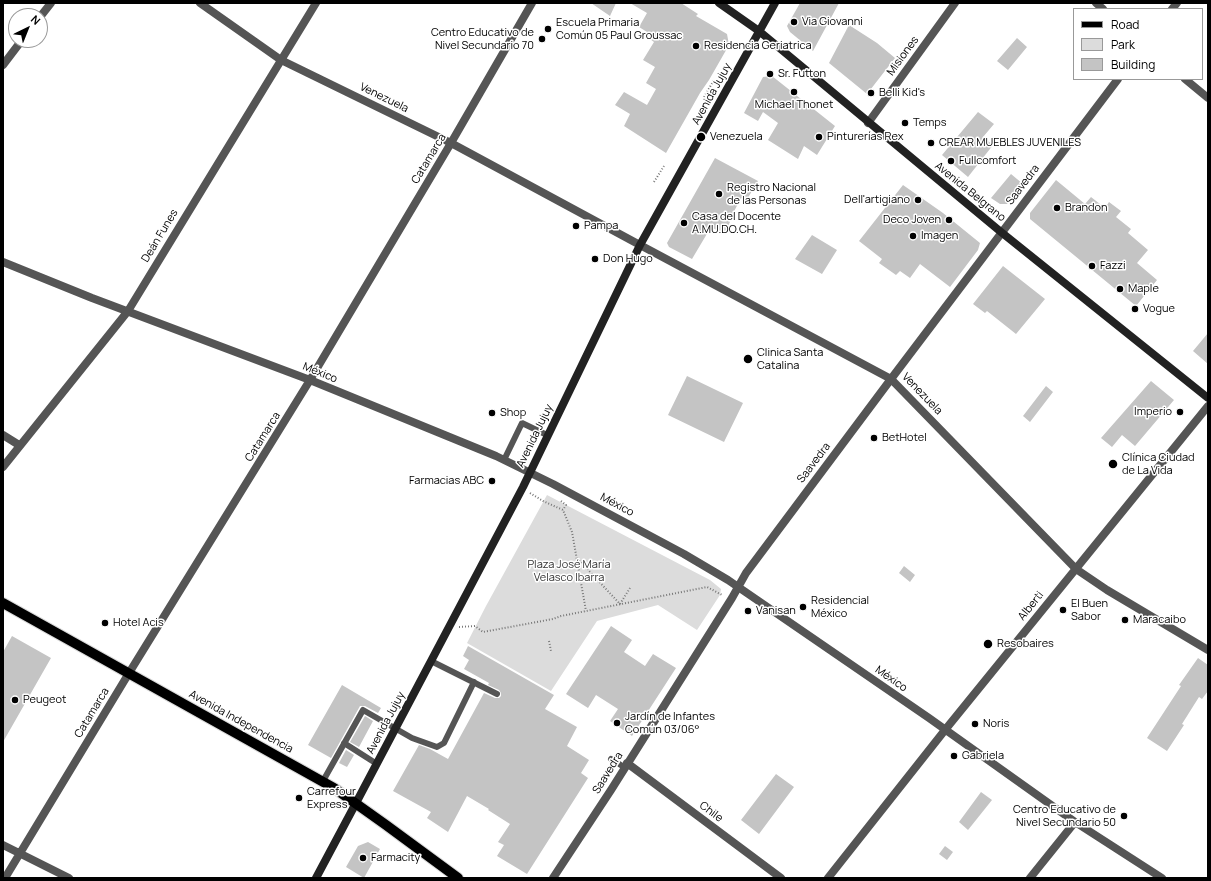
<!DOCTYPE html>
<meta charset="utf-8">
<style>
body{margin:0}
#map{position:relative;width:1211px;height:881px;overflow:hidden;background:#fff;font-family:Manrope,sans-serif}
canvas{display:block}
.frame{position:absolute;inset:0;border:4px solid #000;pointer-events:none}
.legend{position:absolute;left:1073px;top:8px;width:130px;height:72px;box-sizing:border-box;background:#fff;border:1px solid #999;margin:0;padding:5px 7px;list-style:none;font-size:12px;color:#000}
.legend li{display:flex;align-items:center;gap:8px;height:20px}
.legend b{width:20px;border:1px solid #999}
.north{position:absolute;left:8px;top:8px;width:40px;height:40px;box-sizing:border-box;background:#fff;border:1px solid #999;border-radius:50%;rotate:43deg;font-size:11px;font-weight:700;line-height:16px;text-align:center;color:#000}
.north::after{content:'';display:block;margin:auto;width:14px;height:18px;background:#000;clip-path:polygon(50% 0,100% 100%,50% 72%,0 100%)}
</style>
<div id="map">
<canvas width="1211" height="881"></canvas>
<div class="frame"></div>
<ul class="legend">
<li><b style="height:5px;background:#000"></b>Road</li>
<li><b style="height:11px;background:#dcdcdc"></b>Park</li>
<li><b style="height:11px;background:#c4c4c4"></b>Building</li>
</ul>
<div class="north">N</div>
</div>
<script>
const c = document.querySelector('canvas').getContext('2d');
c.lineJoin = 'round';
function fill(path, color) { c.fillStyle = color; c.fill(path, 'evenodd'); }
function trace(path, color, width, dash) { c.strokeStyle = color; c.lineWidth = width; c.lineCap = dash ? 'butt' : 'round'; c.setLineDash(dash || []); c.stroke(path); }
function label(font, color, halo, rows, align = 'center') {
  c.font = font + ' Manrope,sans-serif'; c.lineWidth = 3; c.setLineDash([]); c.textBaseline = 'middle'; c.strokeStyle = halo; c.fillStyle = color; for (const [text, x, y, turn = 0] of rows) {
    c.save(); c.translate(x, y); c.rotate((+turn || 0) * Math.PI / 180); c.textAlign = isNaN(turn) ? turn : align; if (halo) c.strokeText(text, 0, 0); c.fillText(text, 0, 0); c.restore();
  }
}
const green = new Path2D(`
 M547,495L710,580L721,589L720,595L697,630L658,605L597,621L551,691L467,643L486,606Z`);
const building = new Path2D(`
 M591,3H616L610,16Z
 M630,3H681L698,14L696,16L727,34L729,45L709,80L700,93L666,153L624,126L630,114L615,105L624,92L647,105L656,89L646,83L655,67L643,60L654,42L650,39L652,35L639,27L647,13Z
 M800,3H839L813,51L790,32L787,26Z
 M849,25L877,43L895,58L867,94L829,63Z
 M1017,38L1027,47L1008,70L997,61Z
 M772,76L835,126L817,155L804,146L798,159L768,140L778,123L763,112L758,121L744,113L763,77Z
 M978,112L994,124L983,137L993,145L968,177L942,155Z
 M715,158L758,181L746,201L741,198L729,221L730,222L724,234L711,227L692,259L669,247L667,243Z
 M1011,174L1023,184L1007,204H1000L991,198Z
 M1056,180L1085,204L1091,197L1105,208L1109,202L1121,211L1116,217L1131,229L1128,233L1148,250L1137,263L1157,280L1136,306L1030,219V213Z
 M903,185L943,213L980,243L978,250L950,287L920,264L910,278L900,271L896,275L879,263L882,259L859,241Z
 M812,235L837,250L822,274L795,259Z
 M1003,266L1045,299L1016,334L987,311L985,313L973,304Z
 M1208,333V364L1193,351Z
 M687,376L743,403L724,442L668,415Z
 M1151,381L1174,400L1135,446L1122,435L1112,447L1101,438Z
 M1046,386L1053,392L1030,422L1023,416Z
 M904,566L915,575L910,582L899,573Z
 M611,626L632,640L624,652L645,666L653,654L676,668L632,736L610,721L618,709L596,695L588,708L566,694Z
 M12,636L51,658L3,742V652Z
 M468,646L554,695L545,709L577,727L567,746L589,760L581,773L588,778L527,874L497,856L504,845L498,842L510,824L488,810L489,809L467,796L448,832L427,818L431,812L393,791L419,745L430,749L448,759L484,693L495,698H499L501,696V693L499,690L488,685L489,683L464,669L469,660L463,656Z
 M1198,658L1208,665V691L1202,699L1199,697L1182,724L1184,725L1167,751L1147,738L1181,686L1179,685Z
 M342,685L381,708L378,713L365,706H360L331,758L308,745Z
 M365,716L373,721L359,747L350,742Z
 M346,750L354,755L347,767L339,763Z
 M776,774L794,787L759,834L741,820Z
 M981,792L992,800L968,830L959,822Z
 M368,842L380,849L364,878L346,867L358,846Z
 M945,846L953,852L947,860L939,854Z`);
const path = new Path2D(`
 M704,97L714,80
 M654,182L664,166
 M530,493L543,501L563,510L572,532L586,611
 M561,501L566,505L563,510
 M577,558L620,604L630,588
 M459,627L475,626L483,632L553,619L561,616L707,587L722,595
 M549,641L551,651`);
const service = new Path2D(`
 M504,460L522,423L547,435
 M431,661L497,694
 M344,743L377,764
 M611,759L624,767
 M323,781L363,710L412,738L437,747L444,743L474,682`);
const minor = new Path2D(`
 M200,3L281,60L451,143L640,245L891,379L1076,569L1107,590L1208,650
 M1096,3L1103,9
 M1172,9L1177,3
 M40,17L51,3
 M3,65L22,40
 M1185,79L1208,98
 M868,123L955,3
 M3,262L92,298L310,380L496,456L553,484L684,554L728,580L929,718L1075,822L1162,878
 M3,435L19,445
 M3,467L128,311L316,3
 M627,763L781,878
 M3,845L69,878
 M5,878L129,673L310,380L451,143L532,3
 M553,878L611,790L732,598L746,573L891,379L1118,79
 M828,878L945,730L1208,406
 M1030,878L1075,822`);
const secondary = new Path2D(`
 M719,3L759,31L1001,232L1208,398
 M316,878L356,803L523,487L640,245L775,3`);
const primary = new Path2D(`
 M3,603L334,788L386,825L458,878`);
const markers = [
 [794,22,4,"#000"],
 [548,29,4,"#000"],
 [542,39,4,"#000"],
 [696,46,4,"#000"],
 [770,74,4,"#000"],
 [794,92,4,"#000"],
 [871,93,4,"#000"],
 [905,123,4,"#000"],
 [701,137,5,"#000"],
 [819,137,4,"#000"],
 [931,143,4,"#000"],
 [951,161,4,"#000"],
 [719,194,4,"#000"],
 [918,200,4,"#000"],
 [1057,208,4,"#000"],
 [949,220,4,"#000"],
 [684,223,4,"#000"],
 [576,226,4,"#000"],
 [913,236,4,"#000"],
 [595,259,4,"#000"],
 [1092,266,4,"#000"],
 [1120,289,4,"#000"],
 [1135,309,4,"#000"],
 [748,359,5,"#000"],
 [1180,412,4,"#000"],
 [492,413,4,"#000"],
 [874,438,4,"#000"],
 [1113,464,5,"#000"],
 [492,481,4,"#000"],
 [803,607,4,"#000"],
 [1063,610,4,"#000"],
 [748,611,4,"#000"],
 [1125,620,4,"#000"],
 [105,623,4,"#000"],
 [988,644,5,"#000"],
 [15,700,4,"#000"],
 [617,723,4,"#000"],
 [975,724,4,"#000"],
 [954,756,4,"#000"],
 [299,798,4,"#000"],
 [1124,816,4,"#000"],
 [363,858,4,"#000"]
];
const poiNames = [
 ["Via Giovanni",802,22],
 ["Escuela Primaria",556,23],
 ["Común 05 Paul Groussac",556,36],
 ["Centro Educativo de",534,33,"right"],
 ["Nivel Secundario 70",534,46,"right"],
 ["Residencia Geriatrica",704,46],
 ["Sr. Futton",778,74],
 ["Belli Kid's",879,93],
 ["Michael Thonet",794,105,"center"],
 ["Temps",913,123],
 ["Venezuela",710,137],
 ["Pinturerías Rex",827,137],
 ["CREAR MUEBLES JUVENILES",939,143],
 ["Fullcomfort",959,161],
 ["Registro Nacional",727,188],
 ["de las Personas",727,201],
 ["Dell'artigiano",910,200,"right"],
 ["Brandon",1065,208],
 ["Casa del Docente",692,217],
 ["A.MU.DO.CH.",692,230],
 ["Deco Joven",941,220,"right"],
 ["Pampa",584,226],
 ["Imagen",921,236],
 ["Don Hugo",603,259],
 ["Fazzi",1100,266],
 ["Maple",1128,289],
 ["Vogue",1143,309],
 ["Clinica Santa",757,353],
 ["Catalina",757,366],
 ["Imperio",1172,412,"right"],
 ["Shop",500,413],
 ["BetHotel",882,438],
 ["Clínica Ciudad",1122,458],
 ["de La Vida",1122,471],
 ["Farmacias ABC",484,481,"right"],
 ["Residencial",811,601],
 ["México",811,614],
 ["El Buen",1071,604],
 ["Sabor",1071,617],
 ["Vanisan",756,611],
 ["Maracaibo",1133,620],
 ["Hotel Acis",113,623],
 ["Resobaires",997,644],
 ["Peugeot",23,700],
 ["Jardín de Infantes",625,717],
 ["Común 03/06°",625,730],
 ["Noris",983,724],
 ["Gabriela",962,756],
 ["Carrefour",307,792],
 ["Express",307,805],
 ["Centro Educativo de",1116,810,"right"],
 ["Nivel Secundario 50",1116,823,"right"],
 ["Farmacity",371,858]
];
const streetNames = [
 ["Misiones",903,56,-54],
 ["Avenida Jujuy",712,94,-61],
 ["Venezuela",384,98,26],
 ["Catamarca",429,159,-59],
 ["Saavedra",1023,185,-53],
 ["Avenida Belgrano",970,192,39],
 ["Deán Funes",160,236,-59],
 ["México",320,373,22],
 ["Venezuela",922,394,46],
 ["Avenida Jujuy",535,436,-64],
 ["Catamarca",263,437,-58],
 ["Saavedra",814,463,-53],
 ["México",617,505,28],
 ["Alberti",1031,606,-51],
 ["México",891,679,35],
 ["Catamarca",92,713,-59],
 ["Avenida Independencia",241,722,29],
 ["Avenida Jujuy",386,723,-62],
 ["Saavedra",608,773,-58],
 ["Chile",711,812,37]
];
const parkNames = [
 ["Plaza José María",569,565],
 ["Velasco Ibarra",569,578]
];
fill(green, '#dcdcdc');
fill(building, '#c4c4c4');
trace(primary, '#dbdbdb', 12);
trace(path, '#777', 2, [1, 2]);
trace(service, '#555', 6);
trace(minor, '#555', 8);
trace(secondary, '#222', 8);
trace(primary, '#000', 10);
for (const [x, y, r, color] of markers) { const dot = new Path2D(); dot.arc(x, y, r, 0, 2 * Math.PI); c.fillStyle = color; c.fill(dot); trace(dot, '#fff', 1.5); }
label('11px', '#000', '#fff', poiNames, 'left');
label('11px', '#000', '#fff', streetNames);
label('11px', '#333', '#fff', parkNames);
</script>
